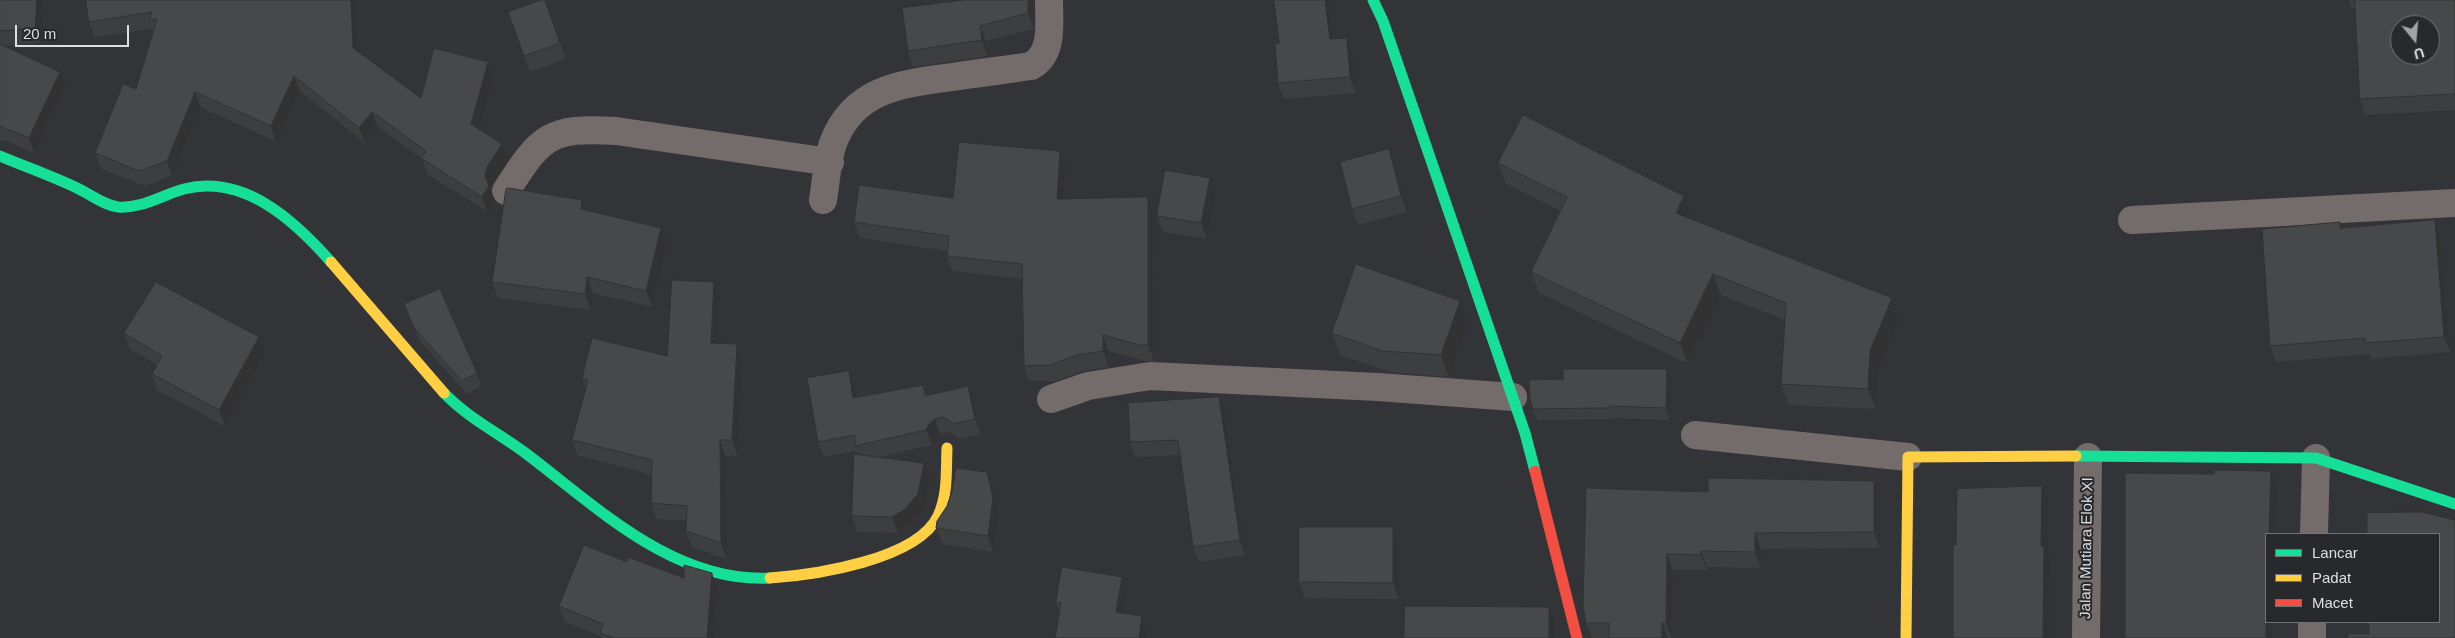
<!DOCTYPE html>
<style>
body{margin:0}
#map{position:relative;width:2455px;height:638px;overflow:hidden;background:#333437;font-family:Arial,sans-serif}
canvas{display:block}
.legend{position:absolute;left:2265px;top:533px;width:175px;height:90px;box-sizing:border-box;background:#28292d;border:1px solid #717275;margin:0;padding:6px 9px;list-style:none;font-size:15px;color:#dedfe1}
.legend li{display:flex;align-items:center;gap:10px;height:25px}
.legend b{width:25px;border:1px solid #717275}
.north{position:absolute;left:2390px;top:15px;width:50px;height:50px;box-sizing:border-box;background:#28292d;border:1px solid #717275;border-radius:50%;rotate:163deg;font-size:14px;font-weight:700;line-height:20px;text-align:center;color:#dedfe1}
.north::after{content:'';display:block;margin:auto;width:18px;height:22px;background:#a2a3a6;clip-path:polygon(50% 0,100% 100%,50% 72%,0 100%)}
.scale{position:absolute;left:15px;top:25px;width:114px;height:22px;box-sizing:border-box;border:2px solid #dedfe1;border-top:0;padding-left:6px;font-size:15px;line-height:18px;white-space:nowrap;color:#dedfe1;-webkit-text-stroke:4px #28292d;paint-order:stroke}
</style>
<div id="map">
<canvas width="2455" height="638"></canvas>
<ul class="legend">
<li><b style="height:6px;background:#16e098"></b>Lancar</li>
<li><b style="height:6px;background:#ffcf43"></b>Padat</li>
<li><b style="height:6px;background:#f24e42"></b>Macet</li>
</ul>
<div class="north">U</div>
<div class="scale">20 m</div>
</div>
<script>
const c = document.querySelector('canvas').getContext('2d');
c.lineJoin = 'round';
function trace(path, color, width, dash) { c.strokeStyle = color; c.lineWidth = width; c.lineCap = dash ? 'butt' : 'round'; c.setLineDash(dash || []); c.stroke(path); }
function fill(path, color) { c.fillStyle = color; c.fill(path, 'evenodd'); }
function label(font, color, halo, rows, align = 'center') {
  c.font = font + ' Arial,sans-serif'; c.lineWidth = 4; c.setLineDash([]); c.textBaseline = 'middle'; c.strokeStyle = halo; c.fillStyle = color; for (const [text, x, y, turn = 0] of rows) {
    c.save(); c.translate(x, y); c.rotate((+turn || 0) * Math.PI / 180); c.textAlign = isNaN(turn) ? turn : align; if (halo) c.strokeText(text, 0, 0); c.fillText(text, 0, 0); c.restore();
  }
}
const street = new Path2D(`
 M506,191C541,136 549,127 616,131L830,162
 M823,200C826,182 827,161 833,143C854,88 901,84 952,77C978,73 1005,70 1031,66C1054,54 1049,22 1049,0
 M2132,220L2455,203
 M1051,399L1088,386L1150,376L1378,387L1513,397
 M1695,435L1908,457
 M2314,534L2316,458
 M2086,638L2088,457
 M2312,638V622`);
const fast = new Path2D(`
 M1373,0L1383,21L1525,433L1535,471
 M0,156C26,167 52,176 77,188C90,194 103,205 118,207C141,209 162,195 184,189C244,174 294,220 331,262
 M444,393C468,418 497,432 524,452C596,506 673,583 770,578
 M2076,456L2316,458L2455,504`);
const slow = new Path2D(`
 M331,262L444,393
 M770,578C814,575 917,560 938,516C948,495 946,471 947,448
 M1906,638L1908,457L2076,456`);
const jam = new Path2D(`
 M1535,471L1577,638`);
const wall = new Path2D(`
 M0,0H43L41,43L4,46L60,72L66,87L34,153L6,141H0Z
 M86,0H356L358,52L421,98L488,62L493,78L479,129L508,159L493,183L491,190L495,201L488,212L427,174L422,159L378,127L365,143L300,91L276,142L201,107L172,176L145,186L101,169L95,153L136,89L153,31L152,29L95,37L89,22Z
 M545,0L566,59L530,72L524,56Z
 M1274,0H1328L1329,4L1334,39L1347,38L1353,54L1356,93L1284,99L1278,83L1279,43Z
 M2349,0H2455V110L2365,115L2360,99L2355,9H2352Z
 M902,8H1034V29L986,41L988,56L913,67L908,51Z
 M1060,151L1066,167L1064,199L1153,213L1154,361H1146L1108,351L1109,367L1083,371L1056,381H1029L1024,366L1022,279L952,271L947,256V251L860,238L854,222L953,198Z
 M1498,163L1684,196L1692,217L1691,219L1892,298L1899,319L1878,371L1876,409L1788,405L1781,384L1785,320L1721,295L1688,364L1539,293L1531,272L1560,211L1506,184Z
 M1395,165L1407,212L1358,225L1352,209Z
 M1210,178L1216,194L1207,239L1163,232L1157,216Z
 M586,210L667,244L652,307L593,293L591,310L498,298L492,282Z
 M2341,228L2440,236L2450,352L2371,359L2369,354L2276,362L2270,346Z
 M714,282L720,298L717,343L737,344L742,360L738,456H725L727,559L692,547L686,531V521L656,519L651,503L652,475L577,455L572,440L586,389L582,378L667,356Z
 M404,304L477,373L481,386L467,394L464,391L419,340Z
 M1468,322L1449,377L1390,372L1340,355L1332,333Z
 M124,333L265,353L225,426L157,390L152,374L157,365L130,349Z
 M1667,369L1672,381L1670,420L1614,418V419L1537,420L1530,400L1563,379Z
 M923,385L927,395L968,386L973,401L981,434L959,439L948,432L940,434L934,439L932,445L879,457L930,479L924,510L910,526L898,533L857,532L852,516L858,454L856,451L824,457L818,442L854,386L856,397Z
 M1225,412L1245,555L1199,562L1193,547L1180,455L1135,457L1130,442Z
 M987,472L993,488L999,514L993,552L942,544L936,528Z
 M1586,488L1880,497V548L1761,549V568L1707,567V570H1673L1672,638H1592L1586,623Z
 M1393,527L1399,543V599L1305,598L1299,582Z
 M627,562L684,578L717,589L714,638H602L601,636L565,622L559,606Z
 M1122,577L1128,591L1124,613L1148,631L1059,611L1056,602Z`);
const shadedWall = new Path2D(`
 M37,0H43L41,43L35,28Z
 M351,0H356L358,64L353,48Z
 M1028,0H1031L1034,8V29L1028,13Z
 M1325,0H1328L1329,4L1336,55L1330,39Z
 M980,26L986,41L988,56L982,40Z
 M1347,38L1353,54L1356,93L1350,77Z
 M488,62L493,78L477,139L471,124Z
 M60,72L66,87L34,153L29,138Z
 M294,76L300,91L276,142L271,126Z
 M195,92L201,107L172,176L167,161Z
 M372,112L378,127L365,143L359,128Z
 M502,144L508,159L493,183L491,190L495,201L488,212L482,197L485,175L487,167Z
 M1389,149L1395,165L1407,212L1401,196Z
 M1060,151L1066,167L1062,215L1057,199Z
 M1210,178L1216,194L1207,239L1201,223Z
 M1684,196L1692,217L1683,234L1676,213Z
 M1148,197L1153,213L1154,361L1148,345Z
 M582,200L588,216L581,209Z
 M2435,220L2440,236L2450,352L2444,337Z
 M661,228L667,244L652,307L646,291Z
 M1713,274L1721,295L1688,364L1680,343Z
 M587,277L593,293L591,310L585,294Z
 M714,282L720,298L716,358L711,343Z
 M1892,298L1899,319L1878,371L1876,409L1868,389L1870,351Z
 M1460,301L1468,322L1449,377L1441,355Z
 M1103,335L1108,351L1109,367L1103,351Z
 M259,337L265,353L225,426L219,410Z
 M737,344L742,360L738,456L732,440Z
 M1667,369L1672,381L1670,420L1666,408Z
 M849,371L854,386L859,413L853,398Z
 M968,386L973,401L981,434L975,419Z
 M1219,397L1225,412L1245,555L1240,540Z
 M935,419L940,434L934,439L932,445L926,430L929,424Z
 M720,440L725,456L727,559L721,543Z
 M924,463L930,479L924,510L910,526L898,533L892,517Z
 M2271,471L2277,487L2275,534H2269Z
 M987,472L993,488L999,514L993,552L988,536Z
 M1874,481L1880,497V548L1874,532Z
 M2042,486L2048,502L2047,552L2050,561L2049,638H2043L2041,546Z
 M1393,527L1399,543V599L1393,583Z
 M1755,533L1761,549V568L1755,552Z
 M1701,551L1707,567V570L1701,555Z
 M1667,554L1673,570L1672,638L1666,623Z
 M712,573L717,589L714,638H707Z
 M1122,577L1128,591L1121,626L1116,612Z
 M1549,607L1555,623V638H1549Z
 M1142,616L1148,631L1146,638H1139Z
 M2266,622H2272V638H2266Z
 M1662,623L1668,638H1662Z`);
const building = new Path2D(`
 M0,0H37L35,28L0,31Z
 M86,0H351L353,48L421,98L434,48L488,62L471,124L502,144L487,167L485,175L489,186L482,197L421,158L426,151L372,112L359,128L294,76L271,126L195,92L167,161L139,171L95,153L123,84L136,89L157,19L149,20L152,12L89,22Z
 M541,0H545L560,43L524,56L508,12Z
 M963,0H1028V13L980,26L982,40L908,51L902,8Z
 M1274,0H1325L1330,39L1347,38L1350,77L1278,83L1275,44L1279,43Z
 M2355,0H2455V94L2360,99ZM2400,25H2430V55H2400Z
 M0,44L60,72L29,138L0,126Z
 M1523,115L1684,196L1676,213L1892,298L1870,351L1868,389L1781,384L1786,303L1713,274L1680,343L1531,272L1567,197L1498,163Z
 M959,142L1060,151L1057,199L1148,197V345H1140L1103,335V351L1077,355L1050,365L1024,366L1022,264L947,256L949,236L854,222L859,185L953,198Z
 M1389,149L1401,196L1352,209L1340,162Z
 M1165,170L1210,178L1201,223L1157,216Z
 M508,188L582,200L581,209L661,228L646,291L587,277L585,294L492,282L506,189Z
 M2435,220L2444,337L2365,343V338L2270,346L2262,229L2340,222V228Z
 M1356,264L1460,301L1441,355L1382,351L1332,333Z
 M672,280L714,282L711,343L737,344L732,440H720L721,543L686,531L687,506L651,503L652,460L572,440L588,380L582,378L592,338L667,356Z
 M156,282L259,337L219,410L152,374L162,356L124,333Z
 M440,289L477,373L462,381L414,328L404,304Z
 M1563,369H1667L1666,408L1610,406V408L1533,409L1530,400L1529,380L1563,379Z
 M849,371L853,398L923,385L925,396L968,386L975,419L954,424L943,417L935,419L929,424L926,430L855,446V435L818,442L807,378Z
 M1219,397L1240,540L1193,547L1178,440L1130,442L1128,403Z
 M854,454L924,463L918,494L904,510L892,517L852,516Z
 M956,468L987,472L993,498L988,536L936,528L937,521L947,506L952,491Z
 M2214,470L2271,471L2269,534H2266V638H2125V473L2214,474Z
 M1708,478L1874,481V532L1755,533V552L1701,551V555L1667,554L1666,623H1662V638H1609V623H1586L1583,605L1586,488L1708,492Z
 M2042,486L2041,546H2044L2043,638H1953V545H1956L1957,489Z
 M2422,512L2455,520V638H2348V634H2369V622H2439V534H2367V513Z
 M1299,527H1393V583L1299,582Z
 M584,545L627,562L628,557L684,578V565L712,573L707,638H614L600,633L603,624L559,606Z
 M1062,567L1122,577L1116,612L1142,616L1139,638H1055L1061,603L1056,602Z
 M1405,606L1549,607V638H1404Z`);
const streetNames = [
 ["Jalan Mutiara Elok XI",2087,548,-89]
];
trace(street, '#736c6a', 28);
trace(fast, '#16e098', 11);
trace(slow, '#ffcf43', 11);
trace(jam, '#f24e42', 11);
fill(wall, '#3d3e3f');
fill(shadedWall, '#323233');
fill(building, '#474849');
trace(building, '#323233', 1);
label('15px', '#dedfe1', '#28292d', streetNames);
</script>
